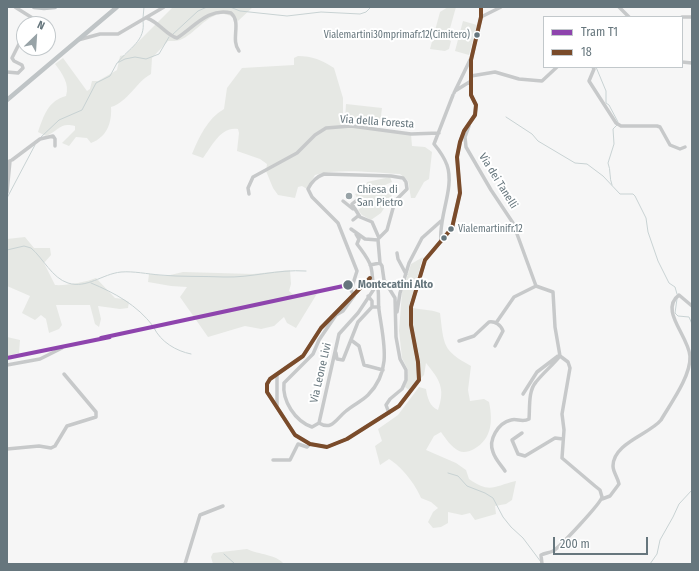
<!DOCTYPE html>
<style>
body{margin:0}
#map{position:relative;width:699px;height:571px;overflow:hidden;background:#f6f6f6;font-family:"Fira Sans Condensed",sans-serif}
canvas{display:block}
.frame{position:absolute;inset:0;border:8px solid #66767d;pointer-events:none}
.legend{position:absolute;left:543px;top:16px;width:140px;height:52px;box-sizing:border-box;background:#fff;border:1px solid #c2c8cb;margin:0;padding:5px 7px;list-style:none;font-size:12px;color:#66767d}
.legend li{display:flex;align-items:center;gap:8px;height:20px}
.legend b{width:20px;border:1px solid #c2c8cb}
.north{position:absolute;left:16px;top:16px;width:40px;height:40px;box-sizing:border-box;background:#fff;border:1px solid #c2c8cb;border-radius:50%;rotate:25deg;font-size:11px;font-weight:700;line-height:16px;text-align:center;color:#66767d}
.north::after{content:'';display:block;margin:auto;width:14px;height:18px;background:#98a3a7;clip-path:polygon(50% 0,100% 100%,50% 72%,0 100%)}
.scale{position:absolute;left:553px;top:537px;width:95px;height:18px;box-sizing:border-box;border:2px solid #66767d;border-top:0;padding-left:5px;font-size:12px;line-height:14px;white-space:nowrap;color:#66767d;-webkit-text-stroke:3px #fff;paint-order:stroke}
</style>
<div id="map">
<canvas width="699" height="571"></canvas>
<div class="frame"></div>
<ul class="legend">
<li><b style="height:5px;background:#8e44ad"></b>Tram T1</li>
<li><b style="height:5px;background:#7a4b2a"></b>18</li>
</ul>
<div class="north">N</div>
<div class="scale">200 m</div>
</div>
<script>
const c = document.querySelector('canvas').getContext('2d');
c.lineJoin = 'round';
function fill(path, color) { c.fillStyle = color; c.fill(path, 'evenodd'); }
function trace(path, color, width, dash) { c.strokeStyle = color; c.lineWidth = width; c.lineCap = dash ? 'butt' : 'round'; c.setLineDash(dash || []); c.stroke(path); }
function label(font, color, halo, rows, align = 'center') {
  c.font = font + ' "Fira Sans Condensed",sans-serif'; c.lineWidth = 4; c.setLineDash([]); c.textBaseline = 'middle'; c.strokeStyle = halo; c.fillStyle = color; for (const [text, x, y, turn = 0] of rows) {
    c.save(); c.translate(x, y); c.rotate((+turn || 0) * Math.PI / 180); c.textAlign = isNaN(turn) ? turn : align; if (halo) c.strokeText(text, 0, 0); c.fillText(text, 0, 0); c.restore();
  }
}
const green = new Path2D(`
 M173,7H253L238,21C214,0 200,32 180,40C177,41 172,41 168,41L152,58L151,74C136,82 128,102 111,107C112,123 107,137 91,143L87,138L76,137L69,146L62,143L75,130V126C59,122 59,131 46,136L38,132C44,115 48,101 66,96C70,84 62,73 55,64L63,58L87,91L90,89L92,81H98L117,70L120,56L125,55Z
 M448,7H456L447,39L451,41L449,49L445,51L430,49L440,12Z
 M463,21L477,25L469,55L455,51Z
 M298,56C312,56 322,60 334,68L343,98V120L375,129L411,134L412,146L425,147L432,152L429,179L424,182L415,198H411L408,181L400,174C374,173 339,168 315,175L307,189L302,186L298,187L295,198L278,195L273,188L266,171L267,164L260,159L237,151L239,133L238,129C221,126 212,146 203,158L192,154C199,137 207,119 224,109L227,88L242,68L294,65V58Z
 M346,104L382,108L380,124L345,120Z
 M390,177L392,182L385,185L392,196L381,213L371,220L362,215L358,210L362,207L355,194L365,191L367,182Z
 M25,237L34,248H50L51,255L44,263L55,285C64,286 87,282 96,278L115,298L123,299L129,302L128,308L120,309L98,306L101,319L99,327L95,324L90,305H56L62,325L59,329L49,333L46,319L41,315L35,320L22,313L30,296L7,286V239Z
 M423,257L409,307C420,310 430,309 440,313C444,345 442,350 471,366L468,390L470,401L484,399L489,402C493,421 492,439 474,449C469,452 463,453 459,451C451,447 446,439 441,432L434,436L426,450L456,463L466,470L469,479C490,494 494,486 516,481L512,500L506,504L495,506L496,514L475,520L470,513L462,515L448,512V523L441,527L433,528L428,522L433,512L438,508L431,502L421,498C416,485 401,466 389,459L380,465L375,446L382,441L378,429L398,415L419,387L426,389C427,397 430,407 438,410C446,388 439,379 426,363L424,375L409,390L405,387L408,370L402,358L399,331L402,292L411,264Z
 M290,270L291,284L289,291L296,297L318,292L296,328L287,323L284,317L274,326L261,329L245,326L208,337L180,297L187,287L171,286L148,282L149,274L166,276L183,272L253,274Z
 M7,337L20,340L19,353L7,356Z
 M247,549C259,555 276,554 284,564H213L211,557L213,553Z`);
const stream = new Path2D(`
 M230,7L240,11L287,16L321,12L360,14L366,12L371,7
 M143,18L144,7
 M172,35L198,11L207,7
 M118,62C129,48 146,41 143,21
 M596,67L606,91V103L609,105L618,122
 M506,117L532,134L538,141L575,163L587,164L603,176L620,194H633L635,196L646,218L648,232L658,261L669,283L675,287L677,294
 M40,138L59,120L82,110L96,83L110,76L117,63L125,59L135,57L146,59L159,54L169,37
 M612,185C609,178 611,170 608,163L614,144L613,129L617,125
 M7,198L35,145
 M7,250L24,246L31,248C43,258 52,278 68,283C87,289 102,274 121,272C134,271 147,274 160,275C181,277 203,276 224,277C251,278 277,269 306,271
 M91,283C115,293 137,305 153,326
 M677,299L675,313L678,316L689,317L692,324
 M154,328C161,342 176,351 191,354
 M448,473L458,476L467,486L485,493L493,498L503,517L511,527L523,538L541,562
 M224,554L235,564
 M650,564L657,554L660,540L673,517L679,504L692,490`);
const minor = new Path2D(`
 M15,7L34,19L32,24
 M619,7L629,17
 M481,17L501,7
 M682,17H692
 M147,18C160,23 166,35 177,38C194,27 209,7 231,13C242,23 230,39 239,51
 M78,40L100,34H118L164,7
 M682,62L692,63
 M593,67L594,69L589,81L616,123L621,126H657L660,127L670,145L680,149L685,147
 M7,72L18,73L23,68L22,65L14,61L12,58L24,34
 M471,76L495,72L519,79L542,81L557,67
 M455,91L471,81
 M454,93L470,60
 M469,126L465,137L466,147L491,190L513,223L536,286
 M7,162L12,160L40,139L53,136L55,139V146
 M7,192L10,161
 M249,194L248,188L253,177L297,153L315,135L326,128L351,126L411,134L439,133
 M357,200L352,204L360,217L372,222L379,238
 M343,201L353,209
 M353,220L358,216
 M351,229L365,239L378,240L380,263L370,265
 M441,242C438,217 455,188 447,165C444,157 439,150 434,144L453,95
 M397,253L398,259L406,274
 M380,263L382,266L384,280L395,298L396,337L400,359L406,370V380L402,389L390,399L386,405L389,413
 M370,278L321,328L303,356L270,379L267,384V392L295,435L310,444L327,447L347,439L399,406L419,380L418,362L411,325V307L425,260L452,228L460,193L457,157L460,142L464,131L475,115L476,105L471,95V60L481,17V7
 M536,286L553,292L555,327L560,356L568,362L570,368L562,414L564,430L562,458L595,486L600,490L602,497C601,503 560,547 553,551C549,553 545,553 541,555L542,564
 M368,296L372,301V307
 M397,312L400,293L409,263L422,238L441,221
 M496,323L514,297L536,286
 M351,340L359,346L364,365L383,370
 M459,341L474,336L489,322C495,321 501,325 503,331L495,346
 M336,353L337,359L343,360L358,322L372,307H379
 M7,365L40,359L62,348
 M277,376V407
 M523,394L537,372L558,356
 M319,423L312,427C295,421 282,401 284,383L313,354L319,340L336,315L343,311L354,296L351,290L357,271L338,223L312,197L308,189C312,181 316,177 324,174L391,176L403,178L406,182L407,189L395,201L387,230L379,238
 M319,423L339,334L358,313L374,289C372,280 373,275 371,267C369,259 362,251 357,244L359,239L356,234
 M319,423C332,431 336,419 346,411C353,405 362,401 368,395C393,370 383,340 379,310C378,303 379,296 378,289
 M522,433L512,440L518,454L525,456L555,438L563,439
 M7,449L39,446L51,448L55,446L67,426L96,417V412L64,374
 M273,460H290L298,444L307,447L310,444
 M505,471C501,465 495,459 493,452C488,440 498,423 511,420C517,418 522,423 529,419C530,408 528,391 536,382C544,372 553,365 560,356
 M602,499L610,496L619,484C618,478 613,472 613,466C613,443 650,434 661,420C671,403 691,376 690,356C688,335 659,310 679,295L692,306
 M185,564L200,515L223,506`);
const major = new Path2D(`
 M34,7L44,8L55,7
 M7,100L117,7`);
const bus1 = new Path2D(`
 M370,278L321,328L303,356L270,379L267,384V392L295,435L310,444L327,447L347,439L399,406L419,380L418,362L411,325V307L425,260L452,228L460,193L457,157L460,142L464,131L475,115L476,105L471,95V60L481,17V7`);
const tram1 = new Path2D(`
 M101,338L348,285
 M7,358L110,337`);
const markers = [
 [477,35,3.5,"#66767d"],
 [349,196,4,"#98a3a7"],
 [451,229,3.5,"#66767d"],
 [444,238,3.5,"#66767d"],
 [348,285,5.5,"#66767d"]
];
const busNames = [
 ["Vialemartini30mprimafr.12(Cimitero)",470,35],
 ["Vialemartinifr.12",458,229,"left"]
];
const streetNames = [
 ["Via della Foresta",377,122,4],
 ["Via dei Tanelli",498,181,58],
 ["Via Leone Livi",321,373,-77]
];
const poiNames = [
 ["Chiesa di",357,190],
 ["San Pietro",357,203]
];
const stopNames = [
 ["Montecatini Alto",358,285]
];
fill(green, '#e6e8e4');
trace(stream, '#c8d2d3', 1);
trace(minor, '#c7c9ca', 3.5);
trace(major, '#bfc4c6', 4.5);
trace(bus1, '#7a4b2a', 4);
trace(tram1, '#8e44ad', 4);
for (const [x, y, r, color] of markers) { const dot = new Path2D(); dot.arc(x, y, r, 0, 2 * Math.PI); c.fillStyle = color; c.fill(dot); trace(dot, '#fff', 1.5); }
label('10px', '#66767d', '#fff', busNames, 'right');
label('11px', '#66767d', '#fff', streetNames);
label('11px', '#66767d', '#fff', poiNames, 'left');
label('bold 11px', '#66767d', '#fff', stopNames, 'left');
</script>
